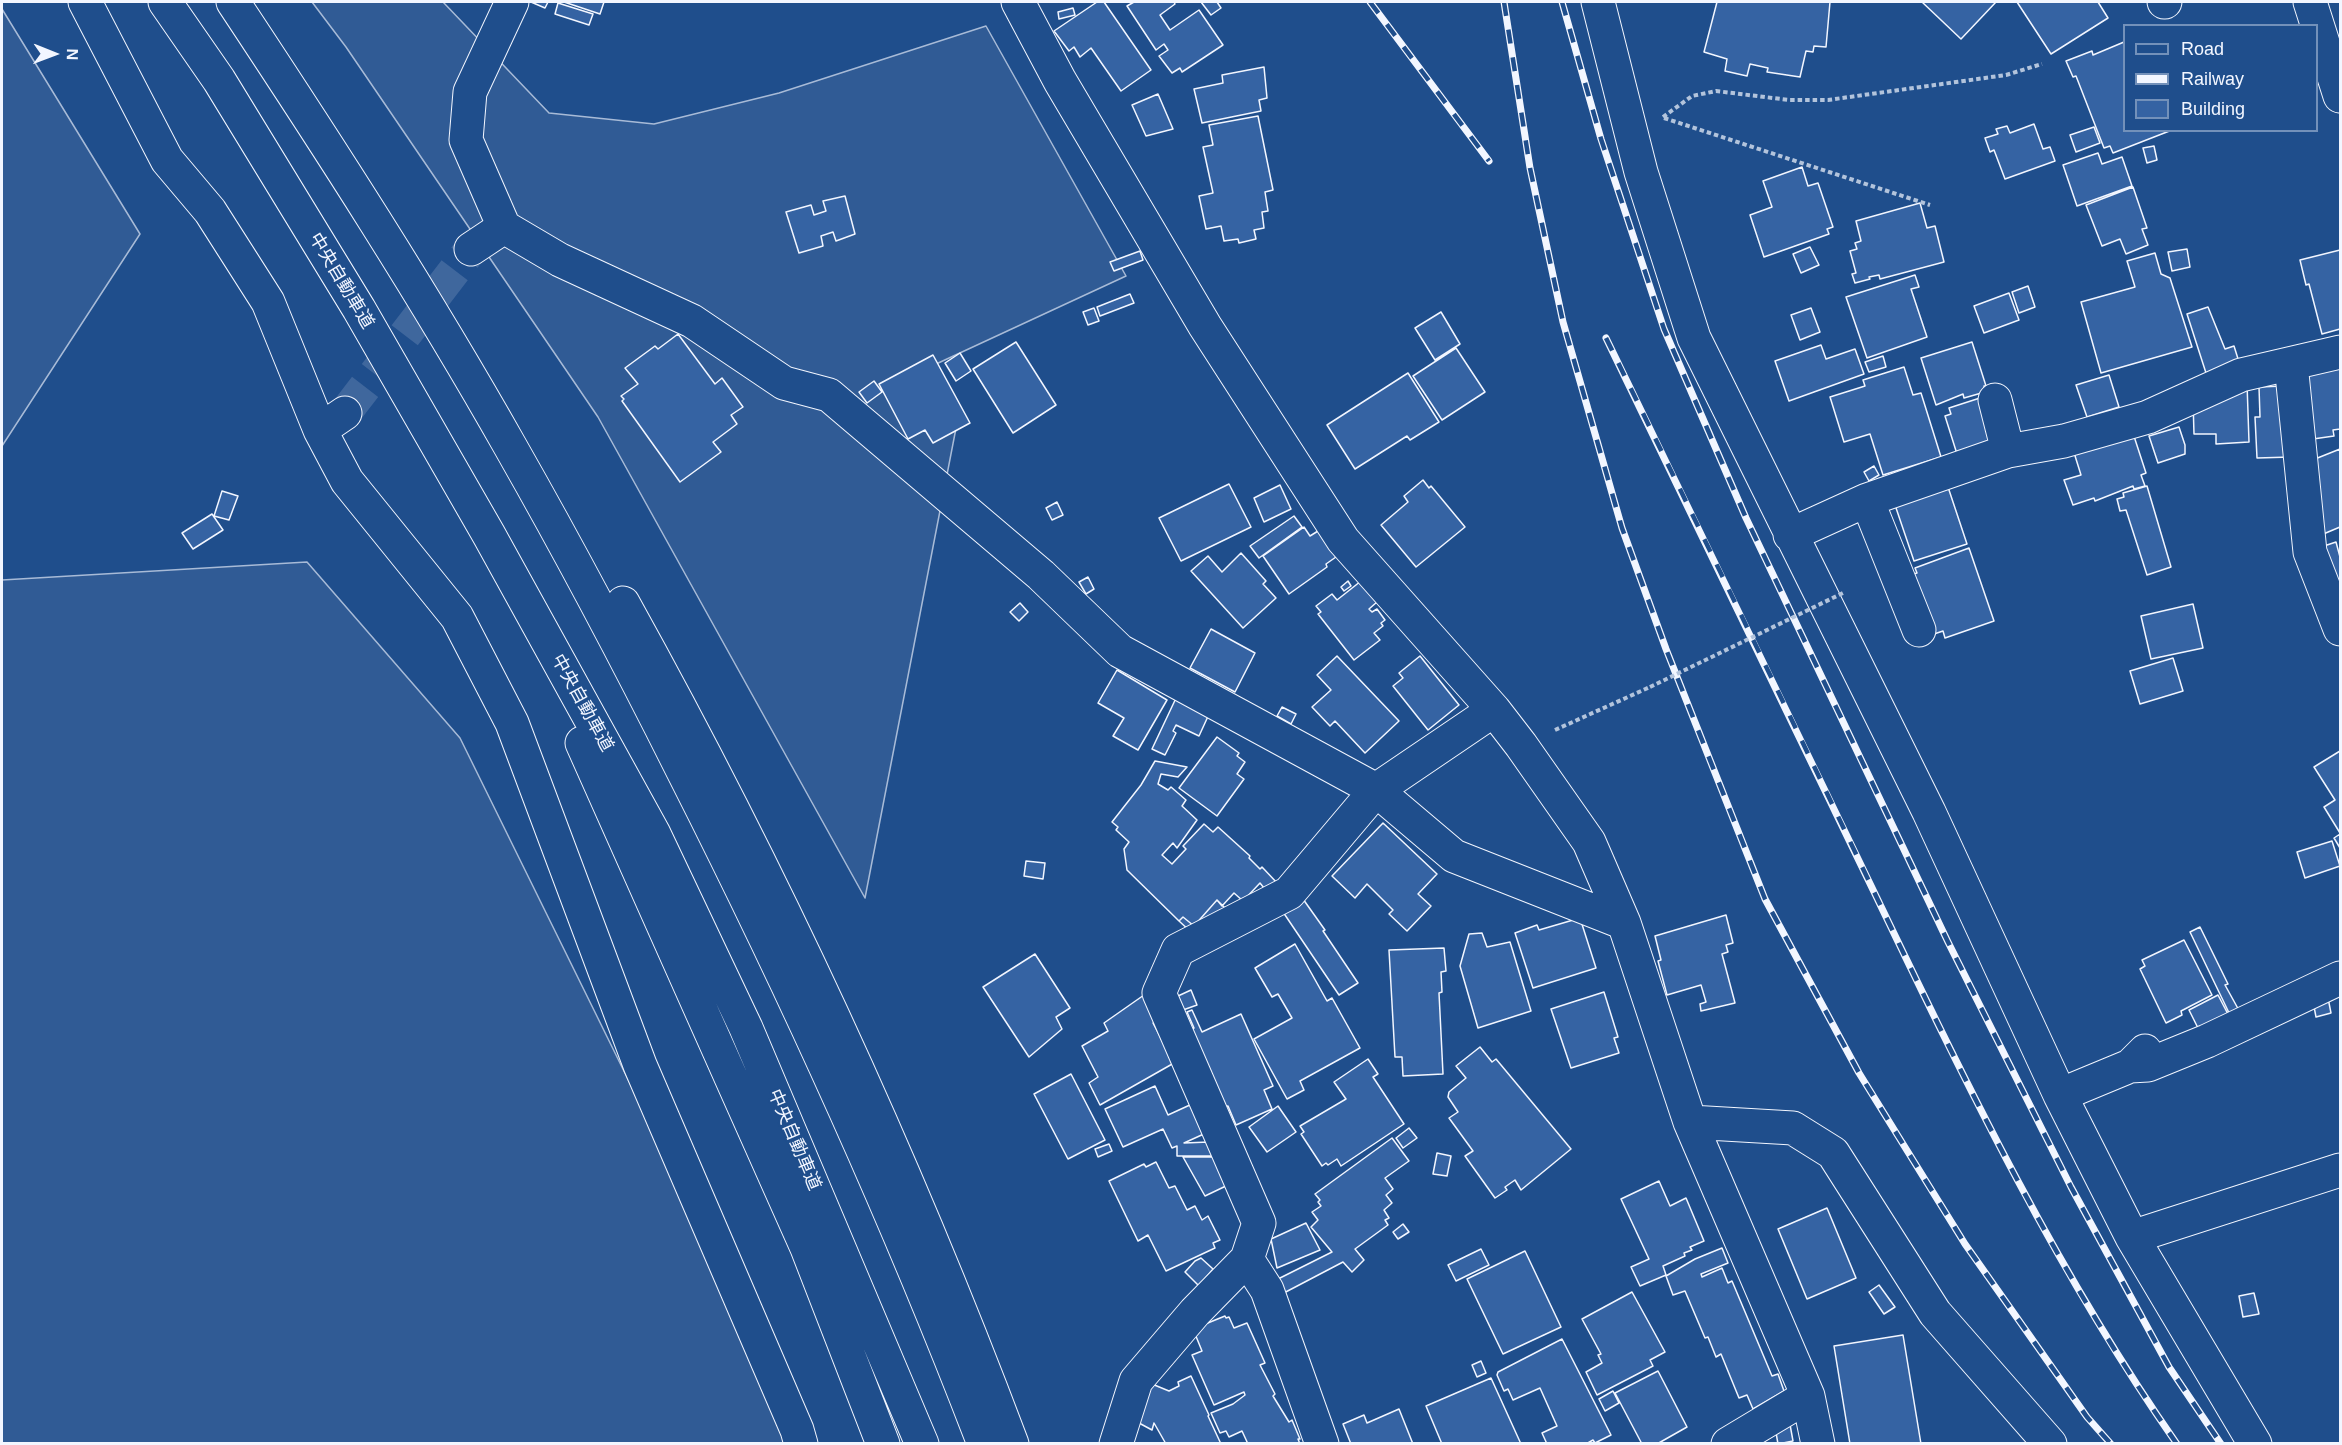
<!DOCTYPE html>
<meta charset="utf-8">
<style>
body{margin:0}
#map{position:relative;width:2342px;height:1445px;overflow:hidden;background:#1f4e8c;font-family:Arial,sans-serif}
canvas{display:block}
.frame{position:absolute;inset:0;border:3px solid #f2f6ff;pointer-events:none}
.legend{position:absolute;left:2123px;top:24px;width:195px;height:108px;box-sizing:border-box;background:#1f4e8c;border:2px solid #7391ba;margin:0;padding:8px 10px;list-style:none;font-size:18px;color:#f2f6ff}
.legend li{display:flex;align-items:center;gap:12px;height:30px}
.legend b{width:30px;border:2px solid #7391ba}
.north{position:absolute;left:24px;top:24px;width:60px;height:60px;-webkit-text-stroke:4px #1f4e8c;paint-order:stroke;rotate:91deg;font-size:16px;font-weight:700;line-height:24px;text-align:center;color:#f2f6ff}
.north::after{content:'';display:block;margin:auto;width:21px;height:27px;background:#f2f6ff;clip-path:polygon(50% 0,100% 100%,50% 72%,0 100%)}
</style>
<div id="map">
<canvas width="2342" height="1445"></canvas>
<div class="frame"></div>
<ul class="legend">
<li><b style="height:8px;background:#1f4e8c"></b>Road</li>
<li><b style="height:8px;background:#f2f6ff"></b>Railway</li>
<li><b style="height:16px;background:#3563a3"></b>Building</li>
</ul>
<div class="north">N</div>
</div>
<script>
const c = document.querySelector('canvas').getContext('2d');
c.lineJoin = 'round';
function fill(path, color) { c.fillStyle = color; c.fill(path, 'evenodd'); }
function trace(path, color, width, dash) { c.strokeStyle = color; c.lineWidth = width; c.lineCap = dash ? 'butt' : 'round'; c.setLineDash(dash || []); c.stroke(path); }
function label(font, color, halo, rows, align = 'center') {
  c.font = font + ' Arial,"Noto Sans JP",sans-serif'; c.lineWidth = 4.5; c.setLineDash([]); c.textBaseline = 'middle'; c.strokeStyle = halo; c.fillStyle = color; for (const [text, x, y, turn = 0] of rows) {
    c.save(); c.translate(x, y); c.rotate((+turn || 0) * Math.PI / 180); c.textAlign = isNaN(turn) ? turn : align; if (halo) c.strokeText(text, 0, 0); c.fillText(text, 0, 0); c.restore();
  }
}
const built = new Path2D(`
 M312,2H443L549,113L654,124L779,93L986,26L1126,276L921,371L957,423L865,898L598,417L346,47Z
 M2,9L140,234L2,446Z
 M307,562L460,738L807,1443L2,1444V580Z`);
const building = new Path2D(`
 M531,2H548L545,8Z
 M564,2H604L600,14Z
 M1097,2H1104L1151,70L1121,91L1091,48L1080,57L1074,47L1069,51L1054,31Z
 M1134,2H1174L1175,4L1160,15L1170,30L1199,10L1223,45L1182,72L1180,68L1172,73L1159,56L1168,50L1164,44L1156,50L1127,6Z
 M1201,2H1217L1221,8L1211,15Z
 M1717,2H1830L1826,47L1814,46L1813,52L1806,51L1800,77L1767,72L1768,68L1750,64L1747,76L1725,71L1727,59L1704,52Z
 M1922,2H1996L1961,39Z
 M2017,2H2098L2108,18L2051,54Z
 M558,3L593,14L589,25L555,14Z
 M1073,8L1075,15L1059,19L1058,12Z
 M2124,42V130H2172L2113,153L2110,146L2104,148L2076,76L2073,77L2066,61L2092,51L2093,55Z
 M1264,67L1267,98L1259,100L1261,111L1202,123L1194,89L1223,83L1222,75Z
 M1158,94L1173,129L1146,136L1132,105Z
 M1258,116L1273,190L1265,192L1268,211L1262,212L1264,228L1254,230L1256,239L1239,243L1238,239L1224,241L1221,226L1206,229L1199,196L1213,193L1203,147L1213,145L1209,125Z
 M2034,124L2043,149L2050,147L2055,161L2005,179L1994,150L1990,152L1985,138L1998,134L1996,129L2007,126L2010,133Z
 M2094,127L2100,143L2076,152L2070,135Z
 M2154,146L2157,160L2147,163L2143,148Z
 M2098,153L2102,164L2122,157L2132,186L2077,206L2063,165Z
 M1802,167L1808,186L1818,183L1833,227L1827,229L1829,234L1764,257L1750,215L1772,207L1763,181Z
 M2133,187L2147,228L2142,229L2148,245L2126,254L2120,239L2102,246L2086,205Z
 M845,196L855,234L836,241L833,232L821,236L823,246L799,253L786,212L811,205L814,215L826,211L823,201Z
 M1920,203L1927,228L1935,226L1944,262L1880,279L1879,275L1869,277L1870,279L1855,283L1852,274L1856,273L1850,251L1857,249L1855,243L1861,241L1856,221Z
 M1810,247L1819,265L1801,273L1793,254Z
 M2187,249L2190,267L2172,271L2168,252Z
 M2340,250V329L2322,334L2309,284L2306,285L2300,260Z
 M1140,251L1143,260L1114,271L1110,262Z
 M2155,253L2161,274L2170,278L2192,347L2101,373L2081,302L2135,287L2127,261Z
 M1915,275L1919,287L1911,289L1927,337L1867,358L1846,297Z
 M2028,286L2035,307L2019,313L2012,292Z
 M2009,293L2019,320L1984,333L1974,306Z
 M1130,294L1134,303L1100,316L1097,307Z
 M2208,307L2225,349L2234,346L2239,362L2206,373L2187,314Z
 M1094,308L1099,321L1088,325L1083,312Z
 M1811,308L1820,332L1800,340L1791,315Z
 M1441,312L1460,344L1435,360L1415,328Z
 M678,334L715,384L722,378L743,407L731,415L737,424L713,442L721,452L680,482L622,401L624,399L621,396L638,384L625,368L655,346L658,349Z
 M1016,342L1056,405L1013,433L973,369Z
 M1972,342L1986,386H1984L1985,392L1964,398L1963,394L1936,405L1921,358Z
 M1821,345L1826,359L1855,349L1864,374L1789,401L1775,361Z
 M1456,348L1485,392L1442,420L1413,376Z
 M960,353L971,371L956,381L945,363Z
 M933,355L970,423L933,443L925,430L908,439L879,384Z
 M1883,356L1886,367L1869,372L1865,362Z
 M2340,365V429L2333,430L2334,436L2313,439L2303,371Z
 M1904,367L1913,395L1921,393L1941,457L1883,475L1870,434L1844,442L1830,397L1865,386L1863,380Z
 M1408,373L1439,422L1410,440L1407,436L1355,469L1327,425Z
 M2109,375L2119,407L2087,417L2076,385Z
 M874,381L882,392L867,403L859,392Z
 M2247,383L2249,442L2216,444V434H2194L2193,401Z
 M2283,386L2291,457L2257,458L2255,417H2260L2259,387Z
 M1983,397L1996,440L1957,454L1945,416L1951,414L1949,408Z
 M2130,424L2146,473L2141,475L2145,486L2134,489L2133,486L2095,501L2094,498L2073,505L2064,480L2081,475L2071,443Z
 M2179,427L2185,445V454L2158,463L2149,436Z
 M2340,449V527L2321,535L2315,459Z
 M1874,466L1879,475L1869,481L1864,472Z
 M1423,480L1429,488L1431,486L1465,527L1416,567L1381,525L1408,502L1404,496Z
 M1229,484L1251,527L1181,561L1159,518Z
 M1947,484L1967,544L1914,561L1894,502Z
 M1280,485L1291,509L1264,522L1254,498Z
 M2147,486L2171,567L2147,575L2126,510L2120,511L2117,499L2124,497L2123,493Z
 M222,491L238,496L229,520L214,516Z
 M1057,502L1063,515L1052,520L1046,508Z
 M212,514L223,530L193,549L182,533Z
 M1294,516L1302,527L1259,558L1250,546Z
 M1304,527L1310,536L1318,531L1336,557L1326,564L1327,567L1289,594L1263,556Z
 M2336,542L2340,557V600L2321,547Z
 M1969,548L1994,621L1945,638L1943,631L1925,637L1904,577L1917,573L1915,568Z
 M1241,553L1266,581L1263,584L1276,598L1243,628L1191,571L1208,556L1222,572Z
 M1088,577L1094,589L1086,594L1079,582Z
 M1348,581L1351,586L1344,591L1341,587Z
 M1361,581L1377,602L1369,609L1372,612L1377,609L1385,620L1381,623L1383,626L1374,633L1380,640L1354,660L1318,614L1321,612L1316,606L1332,594L1337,600Z
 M1020,603L1028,612L1019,621L1010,612Z
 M2193,604L2203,648L2151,659L2141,616Z
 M1211,629L1255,653L1235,692L1190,668Z
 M1337,656L1399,721L1365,753L1335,721L1330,726L1312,707L1331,690L1317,675Z
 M1420,656L1459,705L1428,730L1393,686L1403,678L1399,673Z
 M2173,658L2183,691L2140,704L2130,671Z
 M1117,670L1167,700L1138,750L1113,736L1124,718L1098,703Z
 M1177,696L1210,712L1199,736L1176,725L1173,731L1176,733L1165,755L1152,749Z
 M1282,707L1296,714L1291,724L1277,716Z
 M1217,737L1239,753L1237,756L1245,762L1237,774L1244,779L1217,816L1179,788Z
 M2340,751V833L2324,807L2335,800L2314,767Z
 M1155,761L1187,767L1178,777L1161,774L1158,784L1168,790L1171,787L1186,800L1182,806L1197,820L1177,848L1173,843L1162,855L1172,864L1186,849L1183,846L1204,824L1213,832L1218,827L1250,856L1249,858L1260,869L1262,867L1279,885L1268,893L1260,883L1243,901L1234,893L1222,906L1217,900L1194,926L1183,917L1179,921L1127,870L1124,849L1129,842L1116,830L1118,827L1112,822L1141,785Z
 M1383,823L1437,874L1418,894L1431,906L1407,931L1389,914L1393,910L1367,884L1355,898L1332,876Z
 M2340,834V848L2334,838Z
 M2332,841L2340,866L2305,878L2297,852Z
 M1026,861L1045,863L1043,879L1024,876Z
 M1303,899L1325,930L1323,931L1358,983L1339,995L1283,912Z
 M1217,900L1229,912L1191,932L1179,921L1183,917L1194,926Z
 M1726,915L1733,943L1726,945L1728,952L1722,954L1735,1003L1701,1011L1700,1004L1706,1002L1701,985L1667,995L1658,961L1661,960L1655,936Z
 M1580,918L1596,968L1533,988L1515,933L1537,925L1539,930Z
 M2200,927L2228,984L2225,985L2241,1014L2232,1019L2190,932Z
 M1482,933L1487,947L1510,942L1531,1011L1478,1028L1460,966L1469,934Z
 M2184,940L2212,995L2181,1011L2182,1015L2166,1023L2140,969L2145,966L2142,960Z
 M1295,944L1327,1001L1332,998L1360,1048L1300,1081L1304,1090L1287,1099L1254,1039L1292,1018L1278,994L1272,997L1255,968Z
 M1444,948L1446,971L1441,972L1442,992L1439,993L1443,1074L1403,1076L1402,1057H1395L1389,950Z
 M1035,954L1070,1008L1056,1017L1062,1029L1029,1057L983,987Z
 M1191,990L1197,1005L1183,1010L1178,996Z
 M1604,992L1618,1037L1614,1038L1619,1053L1571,1068L1551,1009Z
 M2327,993L2331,1013L2316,1017L2312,996Z
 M1144,995L1156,1021L1153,1023L1174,1063L1100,1105L1089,1083L1098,1077L1082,1046L1108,1031L1104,1023Z
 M2218,995L2230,1018L2200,1032L2189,1010Z
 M1192,1010L1202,1032L1241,1014L1273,1086L1264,1090L1272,1109L1236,1125L1228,1106L1224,1107L1190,1030L1194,1028L1187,1012Z
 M1480,1047L1492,1062L1496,1059L1571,1149L1521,1190L1515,1180L1505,1187L1507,1190L1495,1198L1465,1156L1473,1151L1449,1118L1458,1112L1448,1097L1449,1092L1466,1078L1456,1066Z
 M1368,1059L1378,1074L1373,1077L1404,1124L1341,1166L1337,1159L1328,1165L1326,1163L1322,1166L1301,1134L1304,1132L1300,1126L1346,1099L1334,1082Z
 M1071,1074L1105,1140L1068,1159L1034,1094Z
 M1155,1086L1168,1115L1192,1104L1206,1133L1184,1143L1209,1142L1213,1156H1177V1146L1172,1148L1163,1129L1123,1147L1105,1109Z
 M1278,1106L1296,1132L1267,1152L1249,1127Z
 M1409,1128L1417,1138L1403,1148L1396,1138Z
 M1392,1138L1409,1161L1385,1178L1393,1189L1386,1195L1392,1203L1384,1210L1389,1218L1385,1220L1388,1225L1355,1249L1364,1260L1352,1272L1343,1262L1280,1295L1276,1280L1332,1252L1311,1227L1318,1220L1312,1212L1321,1206L1318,1202L1320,1200L1315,1194Z
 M1109,1144L1112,1151L1098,1157L1095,1149Z
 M1437,1153L1451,1156L1447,1176L1433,1174Z
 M1183,1157H1215L1228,1185L1205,1196Z
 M1156,1162L1169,1188L1175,1186L1187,1210L1195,1206L1202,1220L1208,1216L1220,1240L1213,1243L1215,1248L1166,1271L1148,1235L1138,1241L1109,1181L1144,1164L1146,1167Z
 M1659,1181L1670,1206L1686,1198L1704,1241L1690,1247L1692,1250L1684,1253L1685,1256L1663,1266L1666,1275L1640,1286L1631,1267L1649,1259L1621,1199Z
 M1827,1208L1856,1278L1807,1299L1778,1229Z
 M1306,1223L1320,1250L1277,1268L1271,1239Z
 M1403,1224L1409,1232L1398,1239L1393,1232Z
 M1722,1248L1728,1263L1701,1274L1702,1277L1722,1268L1728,1283L1732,1281L1772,1376L1778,1374L1784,1391L1753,1409L1747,1395L1739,1398L1721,1354L1716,1357L1708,1337L1705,1338L1685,1291L1673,1295L1666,1276L1695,1259Z
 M1481,1249L1489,1265L1456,1281L1448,1265Z
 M1525,1251L1561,1327L1503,1354L1467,1279Z
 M1201,1258L1213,1269L1199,1286L1185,1272L1195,1261Z
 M1879,1285L1895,1307L1884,1314L1869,1292Z
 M1632,1292L1665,1352L1650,1360L1653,1366L1597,1395L1586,1372L1602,1363L1598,1355L1601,1354L1582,1319Z
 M2254,1293L2259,1314L2243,1317L2239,1296Z
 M1225,1316L1226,1318L1229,1317L1234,1328L1247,1323L1265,1363L1260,1365L1275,1394L1273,1396L1289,1422L1292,1420L1300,1439H1298L1300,1444H1248L1242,1431L1229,1437L1226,1431L1220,1433L1211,1413L1233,1404L1245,1395L1244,1392L1214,1405L1192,1355L1202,1351L1193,1329Z
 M1903,1335L1921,1444H1850L1834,1346Z
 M1562,1339L1611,1435L1595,1443L1593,1440L1586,1444H1547L1542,1433L1557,1426L1540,1388L1513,1400L1508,1389L1504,1391L1497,1375L1498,1372Z
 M1481,1361L1486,1373L1477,1377L1472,1365Z
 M1658,1371L1687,1427L1657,1444H1642L1615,1393Z
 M1191,1376L1209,1415L1208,1416L1221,1444H1166L1154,1423L1152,1430L1139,1423L1152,1384L1169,1391L1179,1386L1178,1382Z
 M1491,1378L1521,1444H1442L1426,1406Z
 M1613,1391L1619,1403L1605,1411L1599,1399Z
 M1399,1409L1413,1444H1351L1343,1424L1364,1415L1367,1423Z
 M1789,1419L1793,1441L1778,1444L1775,1427Z`);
const minorTunnel = new Path2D(`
 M345,413L471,249`);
const path = new Path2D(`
 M1663,117L1692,96L1716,91L1789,100H1828L2006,75L2042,64
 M1664,118L1930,205
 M1555,730L1650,687`);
const minor = new Path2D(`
 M85,2L167,160L210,211L268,302L320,430L347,481L457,617L512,723L640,1065L797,1430L801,1444
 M512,2L470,92L466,140L504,227L560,260L692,321L784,383L829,395L1041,575L1120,651L1376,790L1454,856L1624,923
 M1018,2L1060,81L1205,326L1343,540L1494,710L1521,745L1589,842L1624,923L1690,1122L1808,1396L1818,1444
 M1598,2L1641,172L1694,338L1929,812L2060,1095L2132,1237L2255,1444
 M2164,2H2165
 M2310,2L2340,96
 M471,249L504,227
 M2291,364L2310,552L2340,629
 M320,430L345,413
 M2008,451L2064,441L2148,417L2241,375L2340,352
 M1867,500L1919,630
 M1790,535L1867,500L2008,451L1995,400
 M2130,1066L2148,1065L2207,1041L2340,978
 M2060,1095L2130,1066L2145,1051
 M1690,1122L1793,1128L1833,1153L1935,1313L2050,1444
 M2132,1237L2340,1170
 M1116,1444L1136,1381L1195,1312L1247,1259
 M1322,1444L1267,1290L1247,1259L1259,1223L1159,993L1178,950L1289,893L1376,790L1494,710
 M1728,1444L1808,1396`);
const highway = new Path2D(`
 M165,2L219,80L359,309L489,535L654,834L746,1028L922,1444
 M233,2C329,147 424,294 510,446C571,553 628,661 683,771C794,990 896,1214 984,1444
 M623,603C773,873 903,1154 1012,1444
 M582,743L807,1248L883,1444`);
const rail = new Path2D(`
 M1370,2L1489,161
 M1504,2L1530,168L1563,322L1622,528L1666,649L1765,899L1859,1073L1965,1244L2087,1417L2111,1444
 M1562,2L1601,139L1664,329L1746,518L1948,942L2071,1187L2169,1367L2221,1444
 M1606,338C1697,523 1787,709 1876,896C1966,1083 2057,1273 2177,1444`);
const pathBridge = new Path2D(`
 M1650,687L1845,592`);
const streetNames = [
 ["中央自動車道",341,281,59],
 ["中央自動車道",582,703,61],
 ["中央自動車道",794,1140,67]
];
fill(built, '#305b95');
trace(built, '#a8bbd7', 1.5);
fill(building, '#3563a3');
trace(building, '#f2f6ff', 1.5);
trace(minorTunnel, '#3f679d', 33, [33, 16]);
trace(minor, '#f2f6ff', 35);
trace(highway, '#f2f6ff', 35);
trace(path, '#b3c4dc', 4, [4.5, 3]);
trace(minor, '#1f4e8c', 33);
trace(highway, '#1f4e8c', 33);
trace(rail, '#f2f6ff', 7);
trace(rail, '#1f4e8c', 4.5, [14]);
trace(pathBridge, '#b3c4dc', 4, [4.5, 3]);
label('18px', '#f2f6ff', '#1f4e8c', streetNames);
</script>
